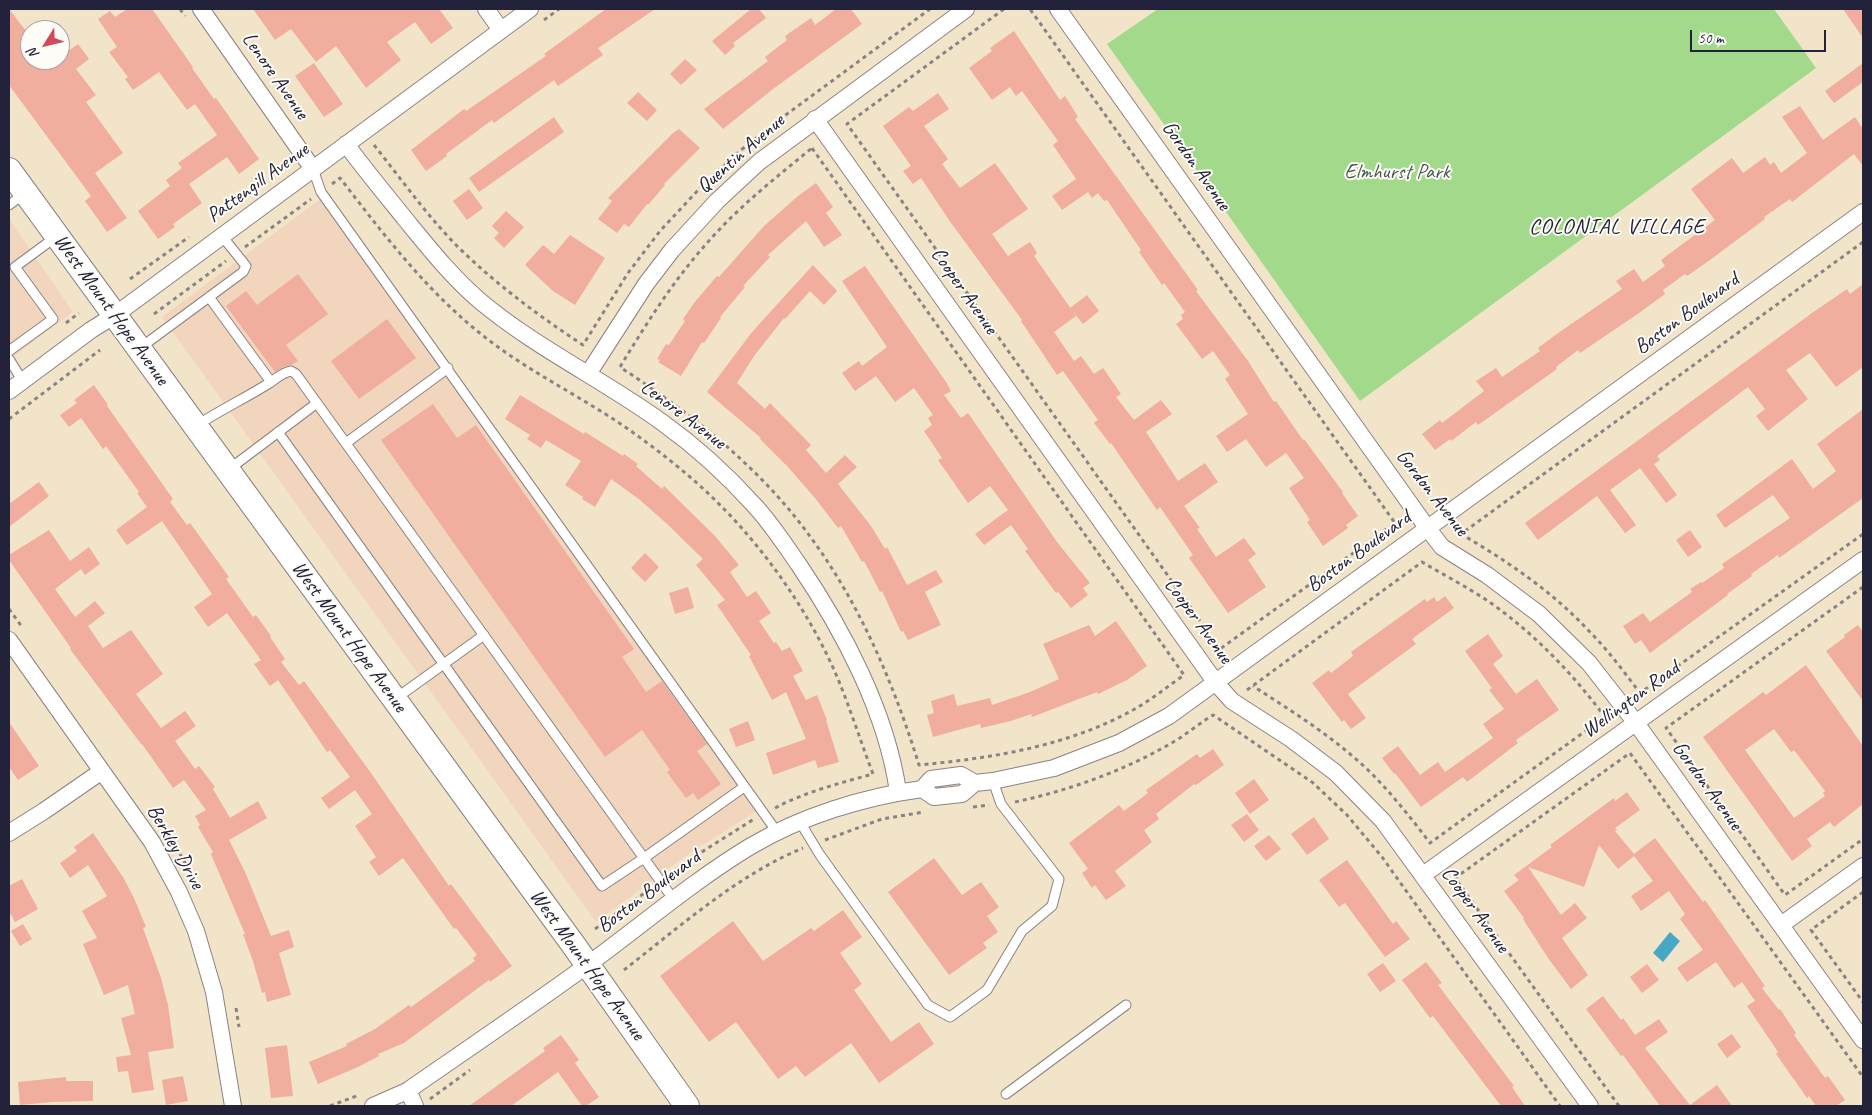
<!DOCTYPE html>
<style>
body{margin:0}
#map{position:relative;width:1872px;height:1115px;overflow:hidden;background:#f2e4c9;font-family:Caveat,sans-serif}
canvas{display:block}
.frame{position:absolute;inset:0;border:10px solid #22223b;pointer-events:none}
.north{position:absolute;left:20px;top:20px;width:50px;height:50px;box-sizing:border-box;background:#fdfcf7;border:1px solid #a5a5ac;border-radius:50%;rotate:234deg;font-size:14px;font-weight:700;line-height:20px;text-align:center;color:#22223b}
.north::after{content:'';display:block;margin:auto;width:18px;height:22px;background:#d1495b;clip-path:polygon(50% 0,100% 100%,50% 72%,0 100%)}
.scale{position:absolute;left:1690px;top:30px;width:136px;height:22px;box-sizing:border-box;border:2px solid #22223b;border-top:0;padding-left:6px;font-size:15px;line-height:18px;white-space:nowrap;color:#22223b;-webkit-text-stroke:4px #fdfcf7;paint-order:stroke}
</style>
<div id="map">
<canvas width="1872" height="1115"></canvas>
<div class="frame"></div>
<div class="north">N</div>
<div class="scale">50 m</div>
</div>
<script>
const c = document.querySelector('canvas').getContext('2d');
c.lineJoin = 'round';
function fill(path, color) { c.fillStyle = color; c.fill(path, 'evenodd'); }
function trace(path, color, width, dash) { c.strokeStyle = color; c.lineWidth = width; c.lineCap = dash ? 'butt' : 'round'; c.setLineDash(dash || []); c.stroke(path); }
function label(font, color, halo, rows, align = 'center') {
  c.font = font + ' Caveat,sans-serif'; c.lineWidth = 4; c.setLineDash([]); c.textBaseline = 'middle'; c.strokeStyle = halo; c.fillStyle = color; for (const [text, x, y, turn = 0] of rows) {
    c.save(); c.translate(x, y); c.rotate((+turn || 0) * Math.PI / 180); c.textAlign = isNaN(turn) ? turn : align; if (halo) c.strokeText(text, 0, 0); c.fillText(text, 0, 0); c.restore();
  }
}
const built = new Path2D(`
 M326,195L760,809L690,853L596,922L162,317Z
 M9,219L73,312L9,360Z`);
const green = new Path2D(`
 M1158,9H1774L1816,68L1360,401L1107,44Z`);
const water = new Path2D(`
 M1670,932L1680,941L1663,962L1653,953Z`);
const building = new Path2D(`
 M9,9L30,36V60H60V57L78,44L89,59L76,69L96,95L86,102L123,153L95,173L127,218L107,232L85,201L91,196L9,85Z
 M127,9H152L193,67L192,68L214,99L216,98L259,159L239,174L227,157L189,184L202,203L173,224L175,227L158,239L138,211L170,186L166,180L182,168L178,163L217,135L195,104L187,110L159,72L133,90L125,79L128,77L109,52L117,47L98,19L110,11L115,17Z
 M253,9H439L453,28L431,44L415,22L387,42L401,60L366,88L336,46L316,62L291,29L275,40Z
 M606,9H655L598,48L603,55L558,86L554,80L494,123L492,120L446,154L447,156L426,171L411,150L464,109L466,111L546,56L544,54Z
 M751,9H759L766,18L733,43L735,46L725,55L712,41Z
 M836,9H851L862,24L773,89L723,129L704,109L768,61L765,57L787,40L785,36L811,18L815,25Z
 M1843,9H1863V38Z
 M1014,31L1060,100L1065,96L1078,117L1075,119L1198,290L1196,291L1248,361L1274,402L1276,401L1303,440L1304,439L1343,492L1342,493L1358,516L1346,525L1348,528L1323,546L1307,522L1310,520L1289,488L1304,478L1286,453L1266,467L1246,439L1227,452L1216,436L1248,414L1225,379L1230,375L1213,351L1202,359L1176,324L1183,319L1181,315L1185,312L1164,283L1162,285L1139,252L1141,250L1107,200L1104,201L1098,193L1092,198L1088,192L1062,210L1052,196L1076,179L1053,145L1058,141L1022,91L1016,96L1010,87L992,100L969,68L992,51L990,48Z
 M685,59L697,70L681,85L670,74Z
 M314,63L343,104L324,117L295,76Z
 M1863,63V82L1834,103L1825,91Z
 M638,92L657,110L647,121L627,103Z
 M938,93L949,109L924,126L948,159L942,164L960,188L995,163L1028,209L992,234L1008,256L1030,242L1037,253L1034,256L1076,316L1054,332L1074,361L1081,356L1094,374L1103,368L1121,394L1116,397L1134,420L1161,400L1172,414L1146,432L1178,481L1205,463L1218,482L1184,506L1200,528L1197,529L1216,557L1244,538L1256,554L1248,560L1266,587L1228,613L1189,558L1193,555L1160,507L1157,510L1111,443L1110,444L1094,423L1098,420L1063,371L1057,375L1021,321L1022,320L949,220L921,178L913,184L903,171L911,166L883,126L909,107L913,111Z
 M1800,106L1823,140L1855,117L1863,129V166L1854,154L1792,202L1790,199L1764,217L1765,219L1710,260L1687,276L1685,274L1663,290L1665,294L1639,313L1580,353L1578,350L1556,367L1557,369L1478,425L1476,422L1451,441L1450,439L1435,450L1422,434L1440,420L1442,423L1484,391L1476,381L1496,368L1502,377L1540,351L1538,348L1554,336L1622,289L1616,281L1634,269L1643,282L1665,266L1661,260L1715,220L1691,189L1732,158L1743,173L1765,157L1770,165L1774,162L1781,173L1807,153L1782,117Z
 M554,117L564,132L479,192L469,178Z
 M679,129L700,148L664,184L665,185L648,205L647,204L629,227L624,224L617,233L598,219L612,201L608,198L673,133Z
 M816,183L833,207L826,213L842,235L824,247L806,221L768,255L770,257L743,286L745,287L720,317L721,318L704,343L702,342L681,376L658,362L660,360L657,359L666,344L669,345L685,321L683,319L694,303L717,276L719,277L764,226L798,196Z
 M469,189L483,208L467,220L453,201Z
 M506,211L524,227L504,248L494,238L499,233L492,226Z
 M570,235L605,258L575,305L553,291L525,265L543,245L554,254Z
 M813,265L837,291L824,305L810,291L785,319L784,318L754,356L737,383L765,409L770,403L811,445L806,450L826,473L845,455L857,467L838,484L871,526L885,549L887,547L907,585L936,570L943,582L925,592L941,625L908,640L903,631L901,632L882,591L880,592L864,561L862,562L841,526L838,528L815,498L788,467L760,439L761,438L707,392L752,332Z
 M865,266L946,382L951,391L944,395L961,418L968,413L1057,542L1090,583L1083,588L1088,595L1071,608L1058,592L1056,593L1025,551L1028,549L1011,525L984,545L975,534L1008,510L990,486L968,503L938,460L942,458L924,431L932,425L928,418L933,415L914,388L895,402L876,376L855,391L842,373L859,361L862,366L887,347L842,281Z
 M298,274L328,314L286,345L298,361L291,365L283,367L275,372L226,306L246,291L257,305Z
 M1863,284V367L1836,387L1810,353L1786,370L1808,399L1768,431L1756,416L1765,409L1748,387L1657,456L1660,460L1654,464L1677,495L1666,503L1640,468L1610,490L1636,525L1625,533L1597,496L1538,540L1525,523L1812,313L1847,289L1850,294Z
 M1087,295L1099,311L1083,324L1070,308Z
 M387,319L416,358L359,399L331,361Z
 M94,385L108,405L107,406L173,499L170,502L187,525L190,523L229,577L226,579L253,617L256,615L271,636L270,637L285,659L281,662L299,685L304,681L371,773L449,886L451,884L512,966L490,982L489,980L404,1043L378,1054L379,1056L358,1067L318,1084L309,1062L347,1046L346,1044L375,1029L409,1005L411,1007L475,961L473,958L477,955L456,928L454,929L403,858L379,876L369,862L376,857L355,826L372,814L355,790L329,809L321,798L350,777L330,750L327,752L278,680L270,686L254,664L261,660L227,613L208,627L194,607L212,594L162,521L127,545L116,530L147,507L137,493L139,492L106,446L103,449L81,418L69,427L60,415L77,403L74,400Z
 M520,395L584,434L585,432L623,456L624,454L638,464L636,466L662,489L664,486L715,536L739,565L730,572L747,597L756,591L771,613L759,621L774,643L776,642L782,651L790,647L803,671L793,676L806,700L817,695L827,720H826L839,762L818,768L815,760L773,775L766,753L806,739L786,692L772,700L749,656L751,655L717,605L725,600L696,565L703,559L666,523L640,500L611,479L595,507L582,499L583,497L565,485L581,461L546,440L541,448L527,439L530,435L505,419Z
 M433,404L457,438L476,425L634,649L622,657L646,692L662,681L707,744L697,751L721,784L698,800L693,793L686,798L667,772L670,770L642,730L605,757L381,440Z
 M1863,409V498L1779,558L1778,555L1751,574L1752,576L1727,594L1728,595L1650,653L1641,640L1635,644L1623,626L1643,613L1650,622L1692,592L1690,589L1701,582L1702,583L1724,568L1722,564L1790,518L1773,495L1725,528L1716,515L1792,459L1813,489L1836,471L1817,444Z
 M39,482L49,496L9,527V504Z
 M49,530L70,561L89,547L100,564L85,575L81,569L55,589L75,617L95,601L105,613L88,626L103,648L131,630L163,674L136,694L161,728L185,711L196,726L175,741L195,769L199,766L215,787L213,789L230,818L258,801L267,818L229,840L246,874L271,936L289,930L294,947L279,953L291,995L267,1002L265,992L262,993L253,961L243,934H245L211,854L213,852L198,827L200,825L195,816L206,810L184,780L173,788L142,744H141L70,649L71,648L9,560V555Z
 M1690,530L1702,547L1688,557L1676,540Z
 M645,553L659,567L645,582L631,568Z
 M688,587L694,608L675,614L669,593Z
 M1445,596L1454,608L1412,639L1416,644L1348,694L1366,718L1351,729L1344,720L1342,722L1312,683L1329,670L1331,673L1353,656L1351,652L1425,599L1427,602L1434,597L1437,602Z
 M1116,621L1147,666L1127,680L1098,694L1097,692L1032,717L1031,714L1011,721L981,728L980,724L933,737L927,715L934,713L931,701L954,694L957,706L990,698L992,705L1030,692L1059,679L1043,644L1089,625L1095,636Z
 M1858,625L1863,632V701L1826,651L1845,637L1844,635Z
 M1488,634L1503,656L1493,664L1516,694L1537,679L1559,710L1516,740L1518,743L1467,782L1463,777L1421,807L1395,773L1394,774L1382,758L1398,746L1420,775L1438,762L1445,772L1493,738L1483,724L1504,709L1489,690L1492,688L1465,651Z
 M1806,665L1863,746V804L1834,827L1830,822L1807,839L1812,846L1792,861L1703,737L1763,692L1766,695ZM1774,729L1791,752L1794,750L1825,791L1823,793L1825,796L1794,818L1745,750Z
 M748,721L755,740L736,747L729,729Z
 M9,722L39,766L18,780L9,767Z
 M1213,749L1224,765L1196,785L1194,784L1156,814L1159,819L1144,830L1152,842L1115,871L1126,886L1106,900L1095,885L1092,888L1082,873L1088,869L1069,843L1119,805L1124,811L1148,793L1146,790L1197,754L1200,758Z
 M1254,779L1269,800L1250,814L1235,793Z
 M1627,792L1640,810L1615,828L1617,830L1615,831L1634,854L1655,838L1703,902L1705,900L1765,986L1762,988L1779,1010L1780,1009L1796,1033L1794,1035L1825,1078L1828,1076L1845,1100L1836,1106H1816L1809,1096L1807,1098L1776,1054L1778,1052L1747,1006L1755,1001L1742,982L1734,988L1716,962L1687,982L1677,968L1703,950L1680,919L1685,914L1669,891L1641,911L1631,896L1653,881L1634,856L1618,869L1599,845L1584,887L1528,867L1561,915L1575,903L1587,918L1562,938L1588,975L1571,989L1548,958L1523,919L1524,918L1504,891L1519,880L1514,875L1552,847L1550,845L1614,798L1615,801Z
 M1247,814L1259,830L1244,842L1231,825Z
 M1314,817L1329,839L1307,855L1291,834Z
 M93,833L123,877L134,898L146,927L143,928L161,978L168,1005L174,1048L148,1052L154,1090L132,1093L128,1071L118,1072L116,1057L131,1055L121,1018L135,1014L128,985L104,995L83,944L97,938L82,911L107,896L88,865L70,878L60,863L77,851L74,847Z
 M1269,835L1281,849L1266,861L1254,846Z
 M934,858L962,895L981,882L999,907L987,916L998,932L983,943L987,948L949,975L888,892Z
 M1347,860L1393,924L1396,921L1410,939L1385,957L1345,903L1339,907L1319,880Z
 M22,879L38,909L15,922L9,911V886Z
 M843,910L862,937L840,953L862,984L854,990L891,1042L919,1022L934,1044L879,1083L851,1043L805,1077L796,1066L778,1079L736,1022L709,1042L660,976L733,921L763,961L811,928L814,931Z
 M23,924L32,939L20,946L11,931Z
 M1426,962L1442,983L1438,985L1514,1086L1512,1087L1525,1106H1501L1433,1016L1430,1018L1402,980Z
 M1383,963L1396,981L1380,992L1367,974Z
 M1647,964L1659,980L1642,993L1630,977Z
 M1603,996L1621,1020L1623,1018L1635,1035L1659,1019L1668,1032L1645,1048L1690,1105L1717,1085L1732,1106H1660L1623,1055L1621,1056L1586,1009Z
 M1732,1034L1741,1047L1727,1058L1717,1044Z
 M561,1035L579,1060L575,1063L599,1097L586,1106H582L558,1072L511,1106H469L545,1051L543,1048Z
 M287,1045L293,1096L271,1098L265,1048Z
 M183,1076L188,1101L166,1105L162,1080Z
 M66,1077V1081H93V1101L53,1102L20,1105L18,1082Z`);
const path = new Path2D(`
 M180,9L185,16
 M1004,9L847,124L1220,649L1395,523L1030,9
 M544,20L559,9
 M374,145C402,180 428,217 459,248C497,285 539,316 583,345L628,273L660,231L701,187L741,150L787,114L930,9
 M812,148L1184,675C1167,687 1151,700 1133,710C1068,746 993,758 919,765C884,653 835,548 748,466C709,428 665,397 620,367C649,319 679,272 718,231C746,201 779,175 812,148Z
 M332,184L340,178C384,235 429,294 486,338C531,373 582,397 628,429C659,451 690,475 717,502C768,552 816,622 842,689C853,717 862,745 873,774C840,783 805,792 775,808
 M1863,242L1461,534C1507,561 1553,592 1589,631C1608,650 1624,672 1640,693L1863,534
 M245,247L311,199
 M130,279L189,237
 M154,314L226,261
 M66,323L79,313
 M9,419L100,350
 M1863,587L1666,728L1785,895L1863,839
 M9,609L22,627
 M1247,690L1422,562C1444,575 1467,587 1488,601C1534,633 1572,673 1605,717L1430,843C1411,818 1392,794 1370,772C1335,738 1293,712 1253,686
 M1015,802C1071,790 1126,770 1175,741C1188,733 1200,723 1213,715L1312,782L1347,815L1382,857L1560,1106
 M973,807L989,805
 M825,840L882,819L924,812
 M176,847L188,868
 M669,875L697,855L754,819
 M1863,892L1811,930L1863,1002
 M595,929L650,889
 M624,970C678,928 739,874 803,848
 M236,1008L239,1027
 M430,1099L470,1070
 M330,1106L359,1095
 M1619,1106L1455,878L1630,753L1863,1077`);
const lane = new Path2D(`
 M313,169L321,192L777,832
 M9,205L25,193
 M209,297L271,382
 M140,348L243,272L246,266L222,236
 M9,351L53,319L15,267L57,236
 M9,359L22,380
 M196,426C220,410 246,398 271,382C277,378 283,372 291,371L296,374L674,900
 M278,432L602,886L644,858L744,787
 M346,443L448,368
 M228,470L317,403
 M395,699L484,635
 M800,822L820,855L928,1005L950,1017L987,990L1022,931L1052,906L1059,879L1001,804L993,781
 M1006,1094L1126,1005`);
const street = new Path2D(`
 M201,9L313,169
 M486,9L501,30
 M1058,9L1428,529L1442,547L1487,575L1539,614L1589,663L1636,723L1863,1040
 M815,119L1216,683L1232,701L1291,739L1336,773L1383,821L1590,1106
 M346,144C365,170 386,195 406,220C429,248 452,277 480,301C536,348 604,380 663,423C695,446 727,475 754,505C771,523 785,545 799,565C843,630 887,713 898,792
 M588,374L646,284L672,250L717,201L759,162L966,9
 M9,391L91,330L115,315L530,9
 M9,640L152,842L179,892L196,931L214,992L233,1106
 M922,789L931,779L961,775L975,783
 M9,833L44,811L102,771
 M1423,875L1863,560
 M1781,925L1863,866
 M407,1091L412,1099L415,1106
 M373,1106L407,1091C466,1050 527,1009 586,966C641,926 693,881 751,846C802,816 863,797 922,789L934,797L962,794L975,783L993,781L1054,768L1119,743L1169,716L1863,212`);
const secondary = new Path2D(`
 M9,170L575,947L687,1106`);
const streetNames = [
 ["Lenore Avenue",275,76,55],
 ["Quentin Avenue",741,154,-41],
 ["Gordon Avenue",1196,166,55],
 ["Pattengill Avenue",258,183,-36],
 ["Cooper Avenue",964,291,55],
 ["West Mount Hope Avenue",111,310,54],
 ["Boston Boulevard",1687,314,-36],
 ["Lenore Avenue",683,415,37],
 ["Gordon Avenue",1432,493,52],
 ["Boston Boulevard",1359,552,-36],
 ["Cooper Avenue",1198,621,54],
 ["West Mount Hope Avenue",349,637,54],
 ["Wellington Road",1631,700,-36],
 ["Gordon Avenue",1707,786,54],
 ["Berkley Drive",175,847,60],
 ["Boston Boulevard",649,892,-37],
 ["Cooper Avenue",1475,910,54],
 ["West Mount Hope Avenue",587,965,54]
];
const parkNames = [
 ["Elmhurst Park",1397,172]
];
const neighbourhoodNames = [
 ["COLONIAL VILLAGE",1617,227]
];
fill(built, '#f1d5bd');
fill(green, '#a3d98b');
fill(water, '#46a8c5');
fill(building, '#f1ad9e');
trace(lane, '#8a8382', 11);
trace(street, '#8a8382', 18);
trace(secondary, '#8a8382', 26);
trace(path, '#8a8382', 3, [4, 4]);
trace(lane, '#fff', 9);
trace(street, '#fff', 16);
trace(secondary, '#fff', 24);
label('21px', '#22223b', '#fdfcf7', streetNames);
label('21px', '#495953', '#fdfcf7', parkNames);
c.letterSpacing = '1px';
label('22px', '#22223b', '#fdfcf7', neighbourhoodNames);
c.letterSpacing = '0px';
</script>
